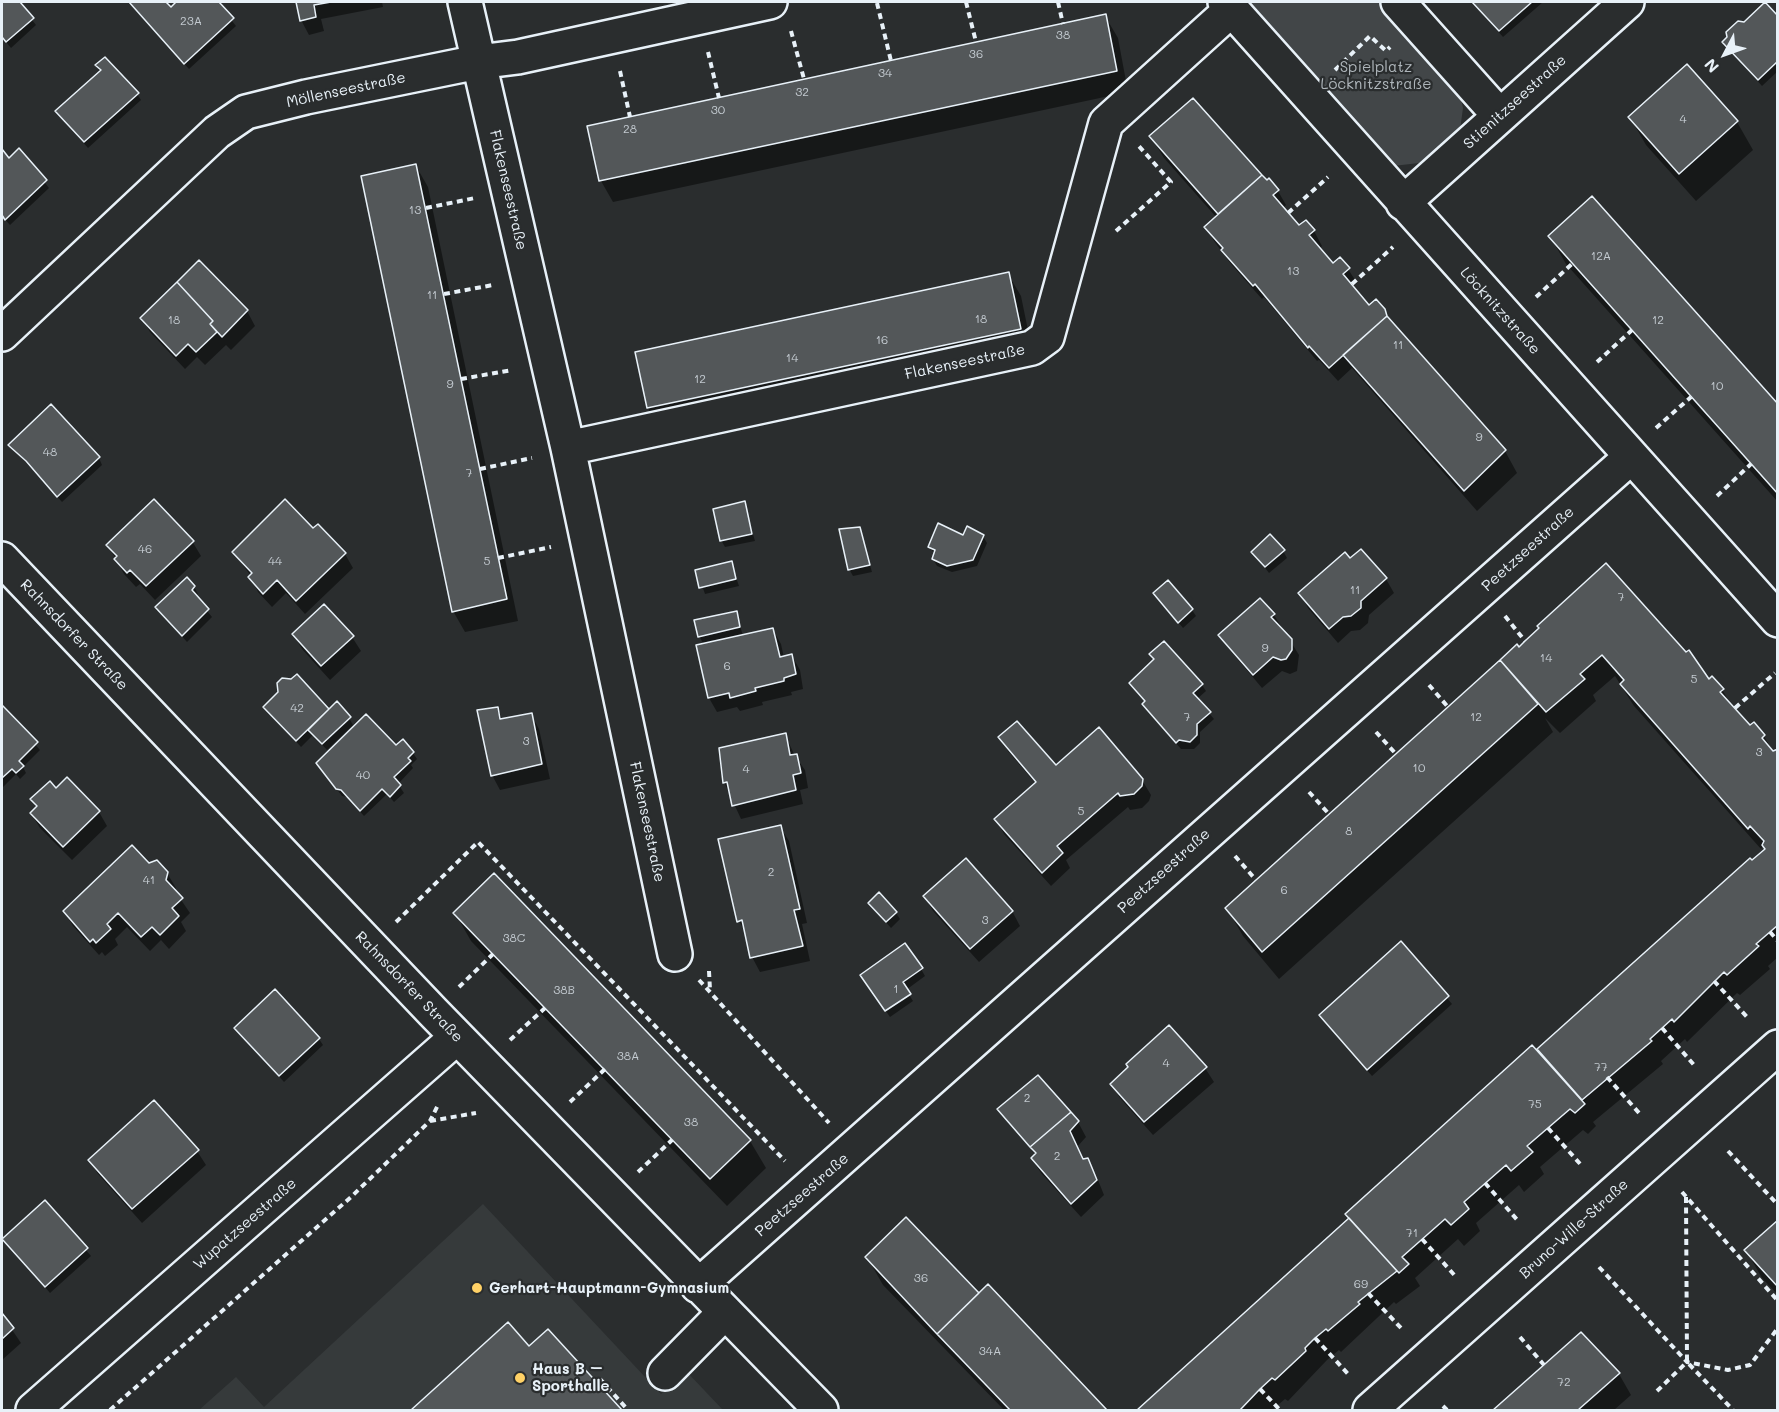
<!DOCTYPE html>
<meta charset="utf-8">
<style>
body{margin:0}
#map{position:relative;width:1779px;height:1412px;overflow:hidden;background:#2a2d2e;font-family:Mali,sans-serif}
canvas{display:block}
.frame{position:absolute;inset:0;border:3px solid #e8f1f8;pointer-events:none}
.north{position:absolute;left:1695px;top:24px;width:60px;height:60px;-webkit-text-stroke:4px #2a2d2e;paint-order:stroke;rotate:229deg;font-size:16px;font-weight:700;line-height:24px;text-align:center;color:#e8f1f8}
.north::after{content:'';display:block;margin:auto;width:21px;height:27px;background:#e8f1f8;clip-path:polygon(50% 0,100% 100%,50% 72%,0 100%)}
</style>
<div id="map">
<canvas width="1779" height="1412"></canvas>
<div class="frame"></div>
<div class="north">N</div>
</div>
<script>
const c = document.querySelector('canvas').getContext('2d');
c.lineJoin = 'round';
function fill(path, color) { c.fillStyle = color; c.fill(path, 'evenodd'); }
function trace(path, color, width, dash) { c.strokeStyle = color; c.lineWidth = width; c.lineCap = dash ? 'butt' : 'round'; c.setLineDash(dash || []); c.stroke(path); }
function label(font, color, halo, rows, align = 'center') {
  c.font = font + ' Mali,sans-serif'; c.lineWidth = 4.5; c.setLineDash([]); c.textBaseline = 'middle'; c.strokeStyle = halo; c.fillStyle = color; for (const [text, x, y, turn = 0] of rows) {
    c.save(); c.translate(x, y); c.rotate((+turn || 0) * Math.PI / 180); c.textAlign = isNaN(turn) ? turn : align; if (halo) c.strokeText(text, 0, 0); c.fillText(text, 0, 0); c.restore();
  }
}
const built = new Path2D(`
 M483,1204L661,1394L686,1371L723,1410H199L236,1377L264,1407Z`);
const green = new Path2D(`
 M1241,2H1379L1460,94L1463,108L1460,130L1430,157L1419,163L1393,166Z`);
const shadow = new Path2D(`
 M3,2H18L36,25L11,48L2,37Z
 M129,2H164L170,9L178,2H217L236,26L189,69Z
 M297,2H382L383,7L321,19L324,31L309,35L301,20Z
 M1472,2H1543L1503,37Z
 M1105,16L1118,38L1128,92L613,202L601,181L589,127Z
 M1778,18V71L1762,86L1724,43L1745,23Z
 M97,65L137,94L141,100L88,148L61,118L101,72Z
 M1687,66L1737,122L1753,150L1696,201L1646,145L1630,117Z
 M1193,100L1266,183L1278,191L1286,205L1283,208L1299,227L1306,222L1314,231L1322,246L1319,249L1333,265L1348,269L1357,283L1352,287L1369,307L1384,310L1392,324L1505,451L1517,473L1477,511L1352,368L1338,381L1319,360L1317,361L1264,297L1262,299L1231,264L1214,241L1206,227L1217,218L1164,158L1151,137Z
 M19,150L49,188L10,225L2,216V151L9,160Z
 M416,166L428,187L518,621L465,632L453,611Z
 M1550,236L1778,407V502L1566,264Z
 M1008,274L1021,296L1032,350L660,429L648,408L637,354Z
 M247,311L255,326L231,350L226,345L205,365L197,357L185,369L150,332L142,318Z
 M10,445L99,458L102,465L62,502Z
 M744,503L755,541L725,547L721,540Z
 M859,528L872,572L853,576L849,569Z
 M313,530L345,554L353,568L305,614L286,593L272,607L258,592L251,576L233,552Z
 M983,536L987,543L977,566L952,572L937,566L933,559L935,554L929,547L964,537Z
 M192,541L201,556L155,600L140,584L136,587L124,574L108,545Z
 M1283,551L1287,558L1269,573L1253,552Z
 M1350,560L1386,579L1394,593L1369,615L1368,623L1360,630L1351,631L1338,643L1308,608L1300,593Z
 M731,563L739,586L705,594L697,571Z
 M194,587L198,594L196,597L212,617L187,642L156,607Z
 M1155,594L1192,610L1196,616L1183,628Z
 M1260,600L1274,615L1299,655L1297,671L1290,674L1282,671L1262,688L1229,649L1220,635Z
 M736,612L743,636L773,630L781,644L784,658L792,656L800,670L803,689L791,692L792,695L762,702L763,705L740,711L737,707L717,712L709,698L704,645L699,636Z
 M1540,630L1709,681L1722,689L1733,709L1750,727L1764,736L1773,752L1778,751V957L1768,966L1770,969L1740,995L1737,993L1687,1042L1685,1039L1661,1061L1663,1064L1593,1122L1596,1126L1588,1134L1583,1130L1540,1167L1544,1174L1524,1192L1519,1185L1476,1223L1480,1231L1464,1246L1458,1239L1415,1278L1420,1286L1396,1304L1394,1302L1341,1352L1339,1350L1327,1360L1288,1401L1285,1399L1272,1410H1138L1750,860L1752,863L1766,850L1763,846L1761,849L1634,706L1615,676L1593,695L1596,701L1560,733L1545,718L1553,732L1279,979L1243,936L1227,908L1516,647L1518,649Z
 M294,635L352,637L361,651L330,680L302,649Z
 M1151,655L1202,685L1206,691L1197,699L1214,719L1200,732V743L1194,749H1181L1148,711L1144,704L1146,702L1135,690L1155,661Z
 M297,676L329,711L349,718L353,725L327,750L313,735L301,747L265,707Z
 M2,707L40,750L23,767L26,773L20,779L16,774L2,788Z
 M497,709L503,720L531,714L539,729L550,779L500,790L492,775Z
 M785,735L795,756L805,770L808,788L800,790L803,804L741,819L724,782Z
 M1000,737L1056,767L1142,780L1151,795L1149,801L1142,808L1130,810L1128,807L1066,860L1070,868L1051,886L1004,834L996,819L1036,784L1008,751Z
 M396,747L413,753L417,759L411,765L413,768L398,784L404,793L394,802L387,794L364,816L347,797L342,796L322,770Z
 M56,790L99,812L107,826L72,860L40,828L31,813L37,808L32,799Z
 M780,827L789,841L807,923L802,924L810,961L760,972L752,957L747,935L739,921Z
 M149,865L167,873L176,888L175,891L190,913L181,922L186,931L169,949L161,940L150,951L127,927L115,939L118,945L105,956L102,952L99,955L73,926L64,911Z
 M925,897L1012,911L1020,926L979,962L933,911Z
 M869,903L896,913L900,919L891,928Z
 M455,913L750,1141L766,1168L727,1206L471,941Z
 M1401,943L1452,1004L1372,1076L1325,1022Z
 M921,969L925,976L906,990L913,1001L890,1017L866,982Z
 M236,1028L319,1039L323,1045L284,1082Z
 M1129,1067L1205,1068L1214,1082L1153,1135L1120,1098L1112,1084Z
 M999,1110L1078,1122L1086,1137L1077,1147L1083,1161L1087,1160L1096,1175L1104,1195L1081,1217L1041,1173L1032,1159L1036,1155Z
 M197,1151L206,1165L142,1223L98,1174L90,1160Z
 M45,1202L91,1256L50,1293L4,1239Z
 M1778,1222V1295L1762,1278L1746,1250Z
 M867,1257L979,1295L987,1286L1105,1410H1004L883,1285Z
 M2,1315L21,1343L2,1360Z
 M508,1325L529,1348L548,1331L620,1410H413Z
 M1581,1334L1619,1374L1631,1395L1614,1410H1495Z`);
const building = new Path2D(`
 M2,2H20L34,18L6,42L2,37Z
 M129,2H166L171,7L176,2H219L234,18L184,64Z
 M296,2H331L314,5L316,17L300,21Z
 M1472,2H1532L1499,31Z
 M1765,2L1778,16V61L1758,80L1722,42L1727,37L1726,32L1738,21L1744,22Z
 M1106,14L1117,71L599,181L587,126Z
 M105,57L139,93L84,142L55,111L101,70L95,65Z
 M1687,64L1738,121L1679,174L1628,117Z
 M1193,98L1262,175L1218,214L1149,136Z
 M19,148L47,180L5,220L2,215V149L9,158Z
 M416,164L507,599L452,612L361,176Z
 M1262,175L1267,180L1269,178L1279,190L1273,195L1299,225L1306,220L1315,230L1309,235L1333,263L1340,257L1350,268L1343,274L1369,305L1376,299L1385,309L1387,316L1329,368L1309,346L1308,348L1255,284L1253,286L1221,250L1223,248L1204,227Z
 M1592,196L1778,404V494L1548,236Z
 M199,260L248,310L222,337L210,324L213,321L177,282Z
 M1009,272L1021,329L647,408L635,352Z
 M177,282L213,321L210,324L217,332L196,352L188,344L176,356L140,318Z
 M1387,316L1506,450L1464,491L1343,355Z
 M51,404L100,457L57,497L26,461L8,445Z
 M154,499L194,541L146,586L130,570L127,573L114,559L117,556L106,545Z
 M285,499L313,528L318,524L346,553L296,601L277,580L263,594L248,577L252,573L232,552Z
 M745,501L752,534L720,541L713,509Z
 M938,523L963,535L967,526L984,535L973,560L947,566L932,559L935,550L928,547Z
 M860,527L870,565L848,570L839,529Z
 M1270,534L1285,550L1265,567L1251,552Z
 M1361,549L1387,578L1361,601V608L1351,616L1343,617L1329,629L1298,593L1345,552L1350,558Z
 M732,561L736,579L699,588L695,570Z
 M1606,563L1686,652L1689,650L1709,679L1712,676L1724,689L1720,692L1750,725L1754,722L1765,735L1762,738L1773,751L1778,749V925L1756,944L1759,946L1727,975L1724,972L1674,1022L1672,1019L1650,1039L1652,1041L1582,1100L1537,1049L1750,858L1752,860L1765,849L1762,845L1764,841L1750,826L1748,829L1620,684L1624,680L1602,655L1580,674L1585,679L1546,712L1500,660L1517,644L1519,647L1525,641L1539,628L1537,626Z
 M187,577L195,586L192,590L209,609L182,636L155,607Z
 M1168,580L1193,609L1178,623L1153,593Z
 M1260,598L1275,614L1271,617L1292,639V650L1286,659L1281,660L1273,657L1253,675L1218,635Z
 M324,604L354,636L321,666L292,634Z
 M737,611L740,627L698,637L694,620Z
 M773,628L780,657L792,654L796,674L784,678V681L755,688L756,691L730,698L729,693L708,698L696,645Z
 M1164,641L1203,684L1193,693L1211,712L1197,724V735L1190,742L1179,740L1176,743L1142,704L1145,701L1129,683L1154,659L1149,654Z
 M1500,660L1538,704L1262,952L1225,908Z
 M297,674L329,709L296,741L263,707L278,692L277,683L282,678L291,679Z
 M337,701L351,717L322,744L308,730Z
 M2,705L38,742L19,761L24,766L16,773L12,769L2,778Z
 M498,707L500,719L532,713L542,764L491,776L477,710Z
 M366,714L396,745L403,739L414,752L408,758L411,761L394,777L401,785L390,797L382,789L360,811L341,790L336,789L316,763Z
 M1017,721L1056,765L1099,727L1143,779L1142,786L1134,794L1120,796L1118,793L1057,846L1063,853L1042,873L994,819L1036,782L998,737Z
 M786,733L790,755L797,754L801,773L793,775L796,790L732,806L727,782L723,783L719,748Z
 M67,777L100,811L63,847L30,813L37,806L30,799L50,781L56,788Z
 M781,825L800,909L794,910L803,946L750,958L742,920L737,922L718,839Z
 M132,845L149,863L157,860L168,872L166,880L183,898L172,908L179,916L160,935L152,927L141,937L118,913L107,924L111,929L96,943L93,939L90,942L63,911Z
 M966,858L1013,911L970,949L923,896Z
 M494,873L751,1140L710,1179L453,913Z
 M879,892L897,912L886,922L868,903Z
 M1401,941L1449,996L1367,1070L1319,1015Z
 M905,943L923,968L903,982L911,994L885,1011L860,975Z
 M275,989L320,1038L279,1076L234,1028Z
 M1169,1025L1207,1067L1144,1122L1110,1084L1128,1067L1126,1064Z
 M1532,1045L1585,1104L1575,1113L1570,1109L1527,1146L1533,1152L1511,1171L1506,1165L1464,1202L1469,1209L1451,1225L1445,1219L1402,1257L1409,1264L1399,1273L1345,1214Z
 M1038,1075L1071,1112L1030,1147L997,1109Z
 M154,1100L199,1150L132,1209L88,1160Z
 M1071,1112L1079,1121L1070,1131L1083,1159L1088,1158L1097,1180L1071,1204L1031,1158L1036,1153L1030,1147Z
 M45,1200L88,1248L45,1287L2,1239Z
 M906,1217L979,1293L937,1334L865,1257Z
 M1349,1218L1397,1271L1358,1302L1360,1304L1328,1331L1326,1329L1315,1338L1305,1348L1306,1351L1275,1380L1272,1378L1260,1389L1240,1410H1137Z
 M1778,1220V1287L1744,1250Z
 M988,1284L1107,1410H1010L937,1334Z
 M2,1313L14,1328L2,1339Z
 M508,1322L529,1346L548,1329L622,1410H411Z
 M1581,1332L1620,1373L1578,1410H1493Z`);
const path = new Path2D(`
 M966,2L976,42
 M1058,2L1063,24
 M877,3L891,61
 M791,31L804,79
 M708,52L719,98
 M1335,70L1370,36L1386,51L1390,47
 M620,71L630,117
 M426,208L475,198
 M1288,213L1328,177
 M1116,231L1171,182L1137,144
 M1352,284L1393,247
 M444,294L493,285
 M1536,297L1573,263
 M1597,362L1632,330
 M461,379L512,370
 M1656,428L1691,397
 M480,469L532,458
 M1717,496L1751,464
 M498,558L551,547
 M1505,616L1525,641
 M1429,685L1448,707
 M1735,708L1775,673
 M1376,732L1396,754
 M1309,792L1329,814
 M1235,856L1256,880
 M396,922L478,842L785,1161
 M1770,932L1778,941
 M709,971L710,990
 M699,980L829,1123
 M1714,981L1747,1017
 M459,987L493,954
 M1662,1028L1694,1065
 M510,1040L545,1008
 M1607,1077L1640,1114
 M570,1102L605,1069
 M430,1121L476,1113
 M1548,1128L1582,1166
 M1728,1151L1778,1205
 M638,1172L672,1140
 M1485,1183L1519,1222
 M1682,1192L1778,1301
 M1686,1197L1687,1362L1733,1410
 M1422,1239L1457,1278
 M1599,1267L1687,1362L1728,1370L1750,1365L1778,1328
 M1368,1293L1401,1328
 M1520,1337L1544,1365
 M1315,1338L1349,1375
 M600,1379L628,1410
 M1260,1389L1280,1410
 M1657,1391L1687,1362
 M1443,1406L1447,1410
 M110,1410L351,1197L430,1121L438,1105`);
const minor = new Path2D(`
 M465,2L568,448L675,954
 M1225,2L1778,620
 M1398,2L1499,115
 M1403,203L1627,2
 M2,334L217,132L246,112L306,97L478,62L518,57L770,2
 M568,448L1032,348L1047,337L1106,123L1232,9
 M2,559L433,1012L821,1410
 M698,1286L1631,457
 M665,1373L724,1313
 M33,1410L457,1037
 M1370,1410L1778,1047`);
const markers = [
 [477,1288,6,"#ffd166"],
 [520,1378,6,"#ffd166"]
];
const numberNames = [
 ["23A",191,21],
 ["38",1063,35],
 ["36",976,54],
 ["34",885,73],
 ["32",802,92],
 ["30",718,110],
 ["4",1683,119],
 ["28",630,129],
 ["13",415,210],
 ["12A",1601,256],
 ["13",1293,271],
 ["11",432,295],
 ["18",981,319],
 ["18",174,320],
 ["12",1658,320],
 ["16",882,340],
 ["11",1398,345],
 ["14",792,358],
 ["12",700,379],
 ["9",450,384],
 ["10",1717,386],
 ["9",1479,437],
 ["48",50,452],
 ["7",469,473],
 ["46",145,549],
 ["44",275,561],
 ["5",487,561],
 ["11",1355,590],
 ["7",1621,597],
 ["9",1265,648],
 ["14",1546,658],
 ["6",727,666],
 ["5",1694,679],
 ["42",297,708],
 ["7",1187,717],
 ["12",1476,717],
 ["3",526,741],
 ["3",1759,752],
 ["10",1419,768],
 ["4",746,769],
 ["40",363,775],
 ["5",1081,811],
 ["8",1349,831],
 ["2",771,872],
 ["41",149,880],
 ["6",1284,890],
 ["3",985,920],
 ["38C",514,938],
 ["1",896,989],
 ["38B",564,990],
 ["38A",628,1056],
 ["4",1166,1063],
 ["77",1601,1067],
 ["2",1027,1098],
 ["75",1535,1104],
 ["38",691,1122],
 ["2",1057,1156],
 ["71",1412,1233],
 ["36",921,1278],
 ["69",1361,1284],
 ["34A",990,1351],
 ["72",1564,1382]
];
const parkNames = [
 ["Spielplatz",1376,67],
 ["Löcknitzstraße",1376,84]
];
const streetNames = [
 ["Möllenseestraße",346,90,-12],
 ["Stienitzseestraße",1515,102,-42],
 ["Flakenseestraße",508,190,77],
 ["Löcknitzstraße",1500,311,48],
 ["Flakenseestraße",965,362,-12],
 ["Peetzseestraße",1528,549,-42],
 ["Rahnsdorfer Straße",74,635,46],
 ["Flakenseestraße",647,822,78],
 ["Peetzseestraße",1164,871,-42],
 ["Rahnsdorfer Straße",409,987,46],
 ["Peetzseestraße",802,1195,-41],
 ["Wupatzseestraße",245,1224,-41],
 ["Bruno-Wille-Straße",1574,1229,-42]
];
const poiNames = [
 ["Gerhart-Hauptmann-Gymnasium",489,1288],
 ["Haus B –",532,1369],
 ["Sporthalle",532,1386]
];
fill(built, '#363a3b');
fill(green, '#424648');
fill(shadow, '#0007');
fill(building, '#535759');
trace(building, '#e8f1f8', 1.5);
trace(minor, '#e8f1f8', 38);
trace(path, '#e8f1f8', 4, [6, 4.5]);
trace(minor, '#2a2d2e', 33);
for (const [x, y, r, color] of markers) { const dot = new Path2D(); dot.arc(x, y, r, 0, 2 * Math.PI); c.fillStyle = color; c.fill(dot); trace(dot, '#2a2d2e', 2); }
label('12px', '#c3cad0', null, numberNames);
label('15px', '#aeb5ba', '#2a2d2e', parkNames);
label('15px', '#e8f1f8', '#2a2d2e', streetNames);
label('bold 15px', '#e8f1f8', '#2a2d2e', poiNames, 'left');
</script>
